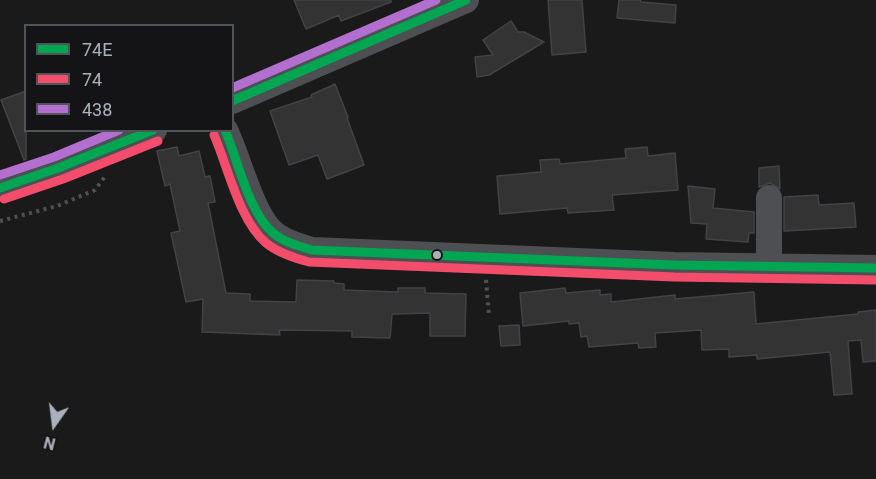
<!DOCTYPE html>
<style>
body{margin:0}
#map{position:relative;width:876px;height:479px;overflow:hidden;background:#1a1a1a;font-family:Roboto,sans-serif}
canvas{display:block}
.legend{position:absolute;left:24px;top:24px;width:210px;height:108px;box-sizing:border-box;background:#141416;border:2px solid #505358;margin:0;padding:8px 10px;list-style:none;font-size:18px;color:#abb1bb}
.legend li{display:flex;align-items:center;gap:12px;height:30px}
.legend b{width:30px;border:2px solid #505358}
.north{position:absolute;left:24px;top:395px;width:60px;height:60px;-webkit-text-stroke:4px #141416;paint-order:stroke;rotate:194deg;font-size:16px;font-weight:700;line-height:24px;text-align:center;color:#abb1bb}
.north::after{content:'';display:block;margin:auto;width:21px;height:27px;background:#abb1bb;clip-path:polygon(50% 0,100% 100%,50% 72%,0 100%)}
</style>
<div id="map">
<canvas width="876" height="479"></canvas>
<ul class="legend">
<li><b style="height:8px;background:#00a651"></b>74E</li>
<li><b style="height:8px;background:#f44d6c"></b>74</li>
<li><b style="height:8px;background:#b36fd0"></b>438</li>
</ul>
<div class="north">N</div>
</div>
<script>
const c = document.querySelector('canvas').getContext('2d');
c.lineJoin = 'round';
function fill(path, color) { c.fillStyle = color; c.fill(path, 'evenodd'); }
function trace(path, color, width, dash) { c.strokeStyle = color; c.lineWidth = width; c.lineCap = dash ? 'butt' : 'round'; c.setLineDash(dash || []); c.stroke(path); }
const building = new Path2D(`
 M294,0H391V2L341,21L339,15L306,29Z
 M548,0H582L586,52L552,55Z
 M619,0H640L641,2L676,5L675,23L617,18Z
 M511,21L518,32H524L544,42L489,75L477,77L475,57L493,55L483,40Z
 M335,84L348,117L347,118L364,165L327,179L318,155L289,165L270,111L312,97L311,95Z
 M26,91V159L24,160L1,100Z
 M177,147L179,156L199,151L205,177L210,176L215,202L208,203L226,293L250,294V301L296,302L297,280L334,281V283L344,284V290L398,292V288H425V293L466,294L465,336H430V313L392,314L390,338L352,337V331L279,330L280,335L202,332L203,299L186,302L171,233L180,231L170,184L165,186L157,151Z
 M647,147L648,156L675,153L678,190L612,195L614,210L568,213L567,208L500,214L497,176L541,172L540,160L559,159L560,164L626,158L625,149Z
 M779,166L780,189L770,183L759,187V168Z
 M688,186L715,189L713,208L754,212V233H749L748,242L706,239L707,224L691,223Z
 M818,195L819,205L854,203L856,227L784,231V197Z
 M565,288L566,293L600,290V295L611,294V302L675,295V299L754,292L756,324L858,314V312L876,310V361L863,362L861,340L848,341L852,394L834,395L830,352L757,359V355L729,357V349L702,350L701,330L655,333L656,347L639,348L638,343L589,347L587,336L581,337L579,323L569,324V321L523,326L520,293Z
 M519,325L520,345L501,346L499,326Z`);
const path = new Path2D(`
 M0,221L57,206L95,190L106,175
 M486,280L489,316`);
const minor = new Path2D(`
 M232,101L466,0
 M225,130C238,157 251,210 270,230C280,241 297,246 312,250L674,265L876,268
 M0,188C53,173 102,149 154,130
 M769,267V198`);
const bus1 = new Path2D(`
 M232,101L466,0
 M225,130C238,160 248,211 273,233C284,242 298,246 312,250L674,265L876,268
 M0,188L58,168L153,130`);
const bus2 = new Path2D(`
 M214,135C228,167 239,220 266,243C278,253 294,258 309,262L674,277L876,280
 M4,199L63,179L158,141`);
const bus3 = new Path2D(`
 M232,88L436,0
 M0,175L54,157L119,130`);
const markers = [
 [437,255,5,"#abb1bb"]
];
fill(building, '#333334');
trace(building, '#424346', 1.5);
trace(path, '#505155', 4, [3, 4.5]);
trace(minor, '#4e4f53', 26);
trace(bus1, '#00a651', 9);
trace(bus2, '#f44d6c', 9);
trace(bus3, '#b36fd0', 9);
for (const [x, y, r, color] of markers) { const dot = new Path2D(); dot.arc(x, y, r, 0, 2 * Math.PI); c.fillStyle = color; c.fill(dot); trace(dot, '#141416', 2); }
</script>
